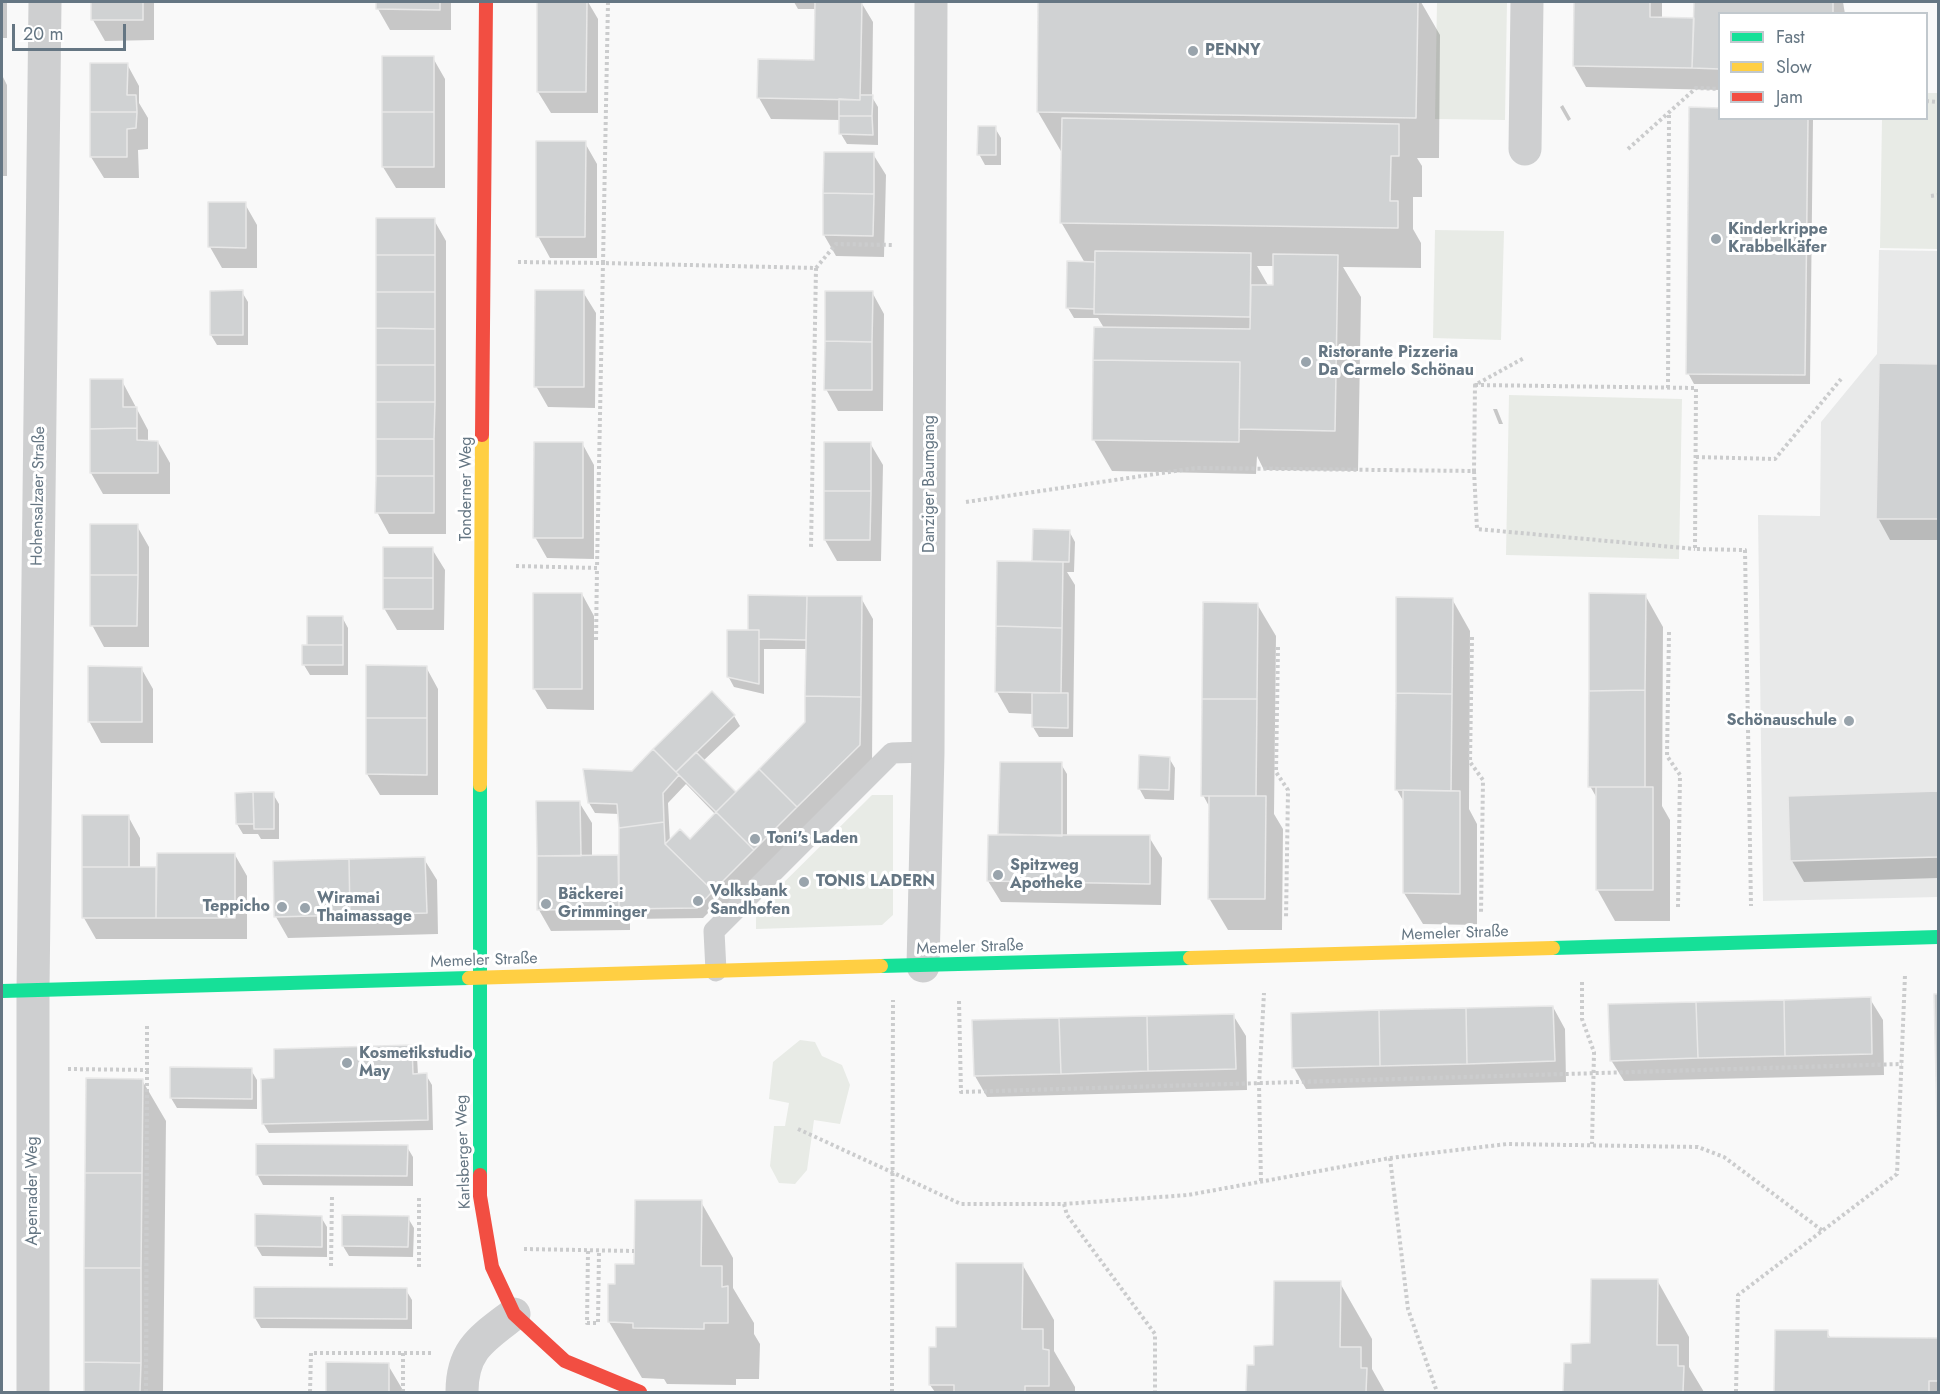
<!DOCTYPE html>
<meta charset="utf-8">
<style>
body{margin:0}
#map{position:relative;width:1940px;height:1394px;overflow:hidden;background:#f9f9f9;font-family:Jost,sans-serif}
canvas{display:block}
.frame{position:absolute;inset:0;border:3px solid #657683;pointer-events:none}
.legend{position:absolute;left:1718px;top:12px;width:210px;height:108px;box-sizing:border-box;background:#fff;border:2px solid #c1c8cd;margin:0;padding:8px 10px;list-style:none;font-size:18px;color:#657683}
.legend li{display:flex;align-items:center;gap:12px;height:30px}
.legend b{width:30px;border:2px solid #c1c8cd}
.scale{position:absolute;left:12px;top:24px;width:114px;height:27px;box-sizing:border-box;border:3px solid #657683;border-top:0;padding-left:8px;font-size:18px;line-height:21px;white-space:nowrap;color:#657683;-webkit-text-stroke:4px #fff;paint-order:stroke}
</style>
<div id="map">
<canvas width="1940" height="1394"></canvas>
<div class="frame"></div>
<ul class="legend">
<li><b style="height:8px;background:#16e098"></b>Fast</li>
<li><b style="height:8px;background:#ffcf43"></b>Slow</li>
<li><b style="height:8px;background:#f24e42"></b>Jam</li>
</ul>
<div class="scale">20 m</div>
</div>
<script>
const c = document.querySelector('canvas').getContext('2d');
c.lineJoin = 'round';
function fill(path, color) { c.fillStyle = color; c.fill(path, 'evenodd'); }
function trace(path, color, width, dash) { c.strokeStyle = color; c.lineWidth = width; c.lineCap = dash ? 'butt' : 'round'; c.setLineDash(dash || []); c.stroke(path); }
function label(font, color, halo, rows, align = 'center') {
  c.font = font + ' Jost,sans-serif'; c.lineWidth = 6; c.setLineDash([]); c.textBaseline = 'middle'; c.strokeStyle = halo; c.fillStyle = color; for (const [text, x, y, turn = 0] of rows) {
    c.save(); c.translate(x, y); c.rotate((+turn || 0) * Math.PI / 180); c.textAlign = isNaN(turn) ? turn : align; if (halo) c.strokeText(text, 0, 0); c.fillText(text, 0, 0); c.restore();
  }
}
const built = new Path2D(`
 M1879,250L1938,251V897L1763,901L1758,515L1820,516L1821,422L1877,354Z`);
const green = new Path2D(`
 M1437,2H1507L1505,120L1435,119Z
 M1927,93H1938V249L1880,248L1882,119L1926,118Z
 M1435,230L1504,231L1501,340L1433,338Z
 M1509,395L1682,399L1679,559L1506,555Z
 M872,795H893V915L882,925L756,929V910Z
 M800,1040L815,1042L822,1056L842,1065L850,1085L840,1124L814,1120L807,1170L795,1184L779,1183L770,1166L774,1126H785L789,1103L769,1099L773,1062Z`);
const shadow = new Path2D(`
 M2,2H7V38H2Z
 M93,2H154V40L105,41L93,20Z
 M378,2H451V30H390L378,9Z
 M538,2H588L598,19V113H551L538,92Z
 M794,2H861L873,22L872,97L878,107V145L847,144L841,134V120L771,119L759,98L816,61L817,9H798Z
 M1040,2H1421L1440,35L1439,158H1417L1422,166V197H1413V229L1421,243V268L1343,267L1361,297L1358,471L1264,470L1257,456L1256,474L1112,471L1094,440L1104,328L1098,318H1074L1068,308L1085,263L1061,222L1062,153L1038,112ZM1257,266H1275V287H1269Z
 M1575,2H1662V19H1695V2H1843L1845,14H1720V90L1586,87L1574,66Z
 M433,58L445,79V188H396L383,167Z
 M127,64L139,86V103L148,118V149L138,150L139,178H104L91,157Z
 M2,75L7,85V176H2Z
 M1563,105L1571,119L1568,121L1560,107Z
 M1720,118L1813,120L1810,384H1694L1688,373Z
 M995,128L1001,138V165H985L979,154Z
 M585,143L597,164V258H550L538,236Z
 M873,154L886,175L884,257L836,256L824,235Z
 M245,204L257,225V268H222L210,247Z
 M434,220L446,241V534H389L377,512Z
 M242,292L248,302V345H217L211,335Z
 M583,292L596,313L595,408L548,407L536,386Z
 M872,292L884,314L883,411H838L826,389Z
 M1880,365H1938V540H1890L1878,518Z
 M122,381L148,430V442H158L170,463V494H103L91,473Z
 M1493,409H1497L1503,424H1499Z
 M582,443L594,465V559L547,558L535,537Z
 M870,443L883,465L881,561H837L825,540Z
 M137,526L149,547V647H104L92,625Z
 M1034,531H1069L1075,542L1074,572H1067L1075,585L1073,737H1039L1033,727V714L1009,713L997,692L1033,563Z
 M432,549L445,570L444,630H397L384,608Z
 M582,594L594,616V710L547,709L534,688Z
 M1645,595L1663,627L1662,806L1670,820V921H1615L1597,889L1598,800L1590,786Z
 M806,598H861L873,619L872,767L726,912L718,903L703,918L630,919V930L551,931L539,910L538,803L579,802L592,823V857L620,856L619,814L595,813L589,803L633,772L734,716L740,726L703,761L736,794L806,722L807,649H764V694L734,687L728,676L749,631ZM686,784L716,815L690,841L670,842L668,803Z
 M1452,599L1470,631L1469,809L1477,824V925L1423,924L1404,893L1405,804L1397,790Z
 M1257,604L1276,636L1274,814L1283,829L1282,930H1228L1209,898L1210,808L1203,795Z
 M342,617L348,628V675H310L304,665L309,647Z
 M426,667L438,689V795H380L367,774Z
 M141,668L153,689V743H101L89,721Z
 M1169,758L1175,768L1174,800L1145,799L1139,788Z
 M1061,764L1067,774V836L1149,837L1162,858L1161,905L1001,902L988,881L1000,834Z
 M1938,793V878L1804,882L1792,861L1790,797Z
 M273,794L279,804V839H261L258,834H243L237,824Z
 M128,816L140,838V869H158L235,855L247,876V939H96L84,918Z
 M424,859L437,880L438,934L288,938L276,917Z
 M1936,996H1938V1119Z
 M1870,999L1883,1020L1884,1075L1624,1081L1611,1060Z
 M1553,1007L1565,1029L1566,1082L1306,1089L1294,1068Z
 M1233,1015L1246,1036L1247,1090L987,1097L975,1076Z
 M411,1047L417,1057L418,1075H426L432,1085L433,1130L269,1133L263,1123L276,1080Z
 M251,1070L257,1080V1109L177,1108L171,1098Z
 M87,1080H142L166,1121L163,1392H85Z
 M407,1147L413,1157V1186L263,1185L257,1174Z
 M701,1202L733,1258V1288L754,1323V1334L760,1344L759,1379H736V1385L667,1384L664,1379L642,1378L609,1322L616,1285Z
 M321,1217L327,1227V1257L262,1256L256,1246Z
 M408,1218L414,1228L413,1257L349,1256L343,1246Z
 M1022,1264L1054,1320V1351L1075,1387V1392H935L930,1385L931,1348L938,1349Z
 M1657,1280L1689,1337V1367L1704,1392H1565V1365H1572Z
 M1340,1283L1372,1339V1369L1385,1392H1248V1367H1255Z
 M406,1290L412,1300V1329L261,1328L255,1318Z
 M1777,1332H1827L1831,1339L1938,1340V1391L1776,1392Z
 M328,1364L388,1365L404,1392H328Z`);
const building = new Path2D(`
 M91,2H143V20H91Z
 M376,2H440V10L376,9Z
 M537,2H587L586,92H537Z
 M815,2H862L860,100L757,98L758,59L814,60Z
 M1038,2H1418L1416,118L1037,112Z
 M1574,2H1650V17L1694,18L1692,68L1573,66Z
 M1694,2H1833V14H1720V69L1692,68Z
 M382,56H434V112H382Z
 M90,63H128L127,95H136L137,112H90Z
 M860,95H873L872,116H839V99L860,100Z
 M1689,107L1720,108V118H1808L1805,375L1686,374Z
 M90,112H137L136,128L127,129V157H90Z
 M382,112H434V167H382Z
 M839,116H872L873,135L839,134Z
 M1062,118L1399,124V156H1391L1390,201H1398V228L1060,223Z
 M978,126H996V155H977Z
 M536,141H586L585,237H536Z
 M824,152H874V194L823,193Z
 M823,193L874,194L873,236L823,235Z
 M208,202H246V248L208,247Z
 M376,218H435V255H376Z
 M1095,251L1251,253L1250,317L1094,314Z
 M1273,254L1338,255L1335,431L1239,429L1240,362L1093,360L1094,327L1250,329L1251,285H1273Z
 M376,255H435V292H376Z
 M1067,261L1095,262L1094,309L1066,308Z
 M243,290V335H210V291Z
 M535,290H584V387H534Z
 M825,291H873L872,342L825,341Z
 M376,292H435V329L376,328Z
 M376,328L435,329V365H376Z
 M825,341L872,342V390H824Z
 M1093,360L1240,362L1239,442L1092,440Z
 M1879,363L1938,364V519H1876Z
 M376,365H435V402H376Z
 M90,379H123V407H137V428L90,429Z
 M376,402H435L434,439H376Z
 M137,428V440L158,441V473H90V429Z
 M376,439H434V476H376Z
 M534,442H583V538H533Z
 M824,442H871V491H824Z
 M376,476H434V513H375Z
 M824,491H871L870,540H824Z
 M90,524H138V575H90Z
 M1033,529L1070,530L1069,562L1032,561Z
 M383,547H433V578H383Z
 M997,561L1063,562L1062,628L996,626Z
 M90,575H138L137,626H90Z
 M383,578H433V609H383Z
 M533,593H582V689H533Z
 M1589,593L1646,594L1645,690L1589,691Z
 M748,595L807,596L806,640L759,639V630H748Z
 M807,596H862L861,697L805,696Z
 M1396,597L1453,598L1452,694L1396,693Z
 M1203,602L1258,603L1257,699H1202Z
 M307,616H343V645H307Z
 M996,626L1062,628L1061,693L995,692Z
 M727,630H759V684L727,677Z
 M302,645H343V665H302Z
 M366,665L427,666V718H366Z
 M88,666L142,667V722H88Z
 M1645,690V787H1588L1589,691Z
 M712,691L735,715L676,772L653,749Z
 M1032,693H1068V728L1032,727Z
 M1396,693L1452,694L1451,791L1395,790Z
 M805,696L861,697L860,745L797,807L759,769L805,722Z
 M1202,699H1257L1256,796H1201Z
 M366,718H427V775L366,774Z
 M653,749L679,775L663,793L664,822L619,828L617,804L588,803L583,769L632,771Z
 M696,752L736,792L716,812L676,772Z
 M1139,755L1170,757L1169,790L1138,789Z
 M1000,762H1062V836L998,834Z
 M759,769L797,807L754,850L716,812Z
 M1596,787H1653V890H1596Z
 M1403,790L1460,791V894L1403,893Z
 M1938,791V857L1790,861L1788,796Z
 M253,792H274V829H254Z
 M253,792L254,824H236L235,793Z
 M1209,796H1266L1265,899H1208Z
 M536,801H580L581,856H537Z
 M716,812L754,850L713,891L665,844L680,829L690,839Z
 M82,815H129V867H82Z
 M664,822L665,844L713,891L697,908L619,909V828Z
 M988,835H1150V884L987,881Z
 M157,853H235V918H156Z
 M618,855L619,909L537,910V856Z
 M425,857L427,913L350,915L349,859Z
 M349,859L350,915L274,917L273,861Z
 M82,867H156V918H82Z
 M1934,994H1938V1189L1937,1119Z
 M1871,997L1872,1054L1785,1056L1784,1000Z
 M1784,1000L1785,1056L1698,1058L1696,1002Z
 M1696,1002L1698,1058L1610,1061L1608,1004Z
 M1553,1006L1555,1061L1467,1064L1466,1008Z
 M1466,1008L1467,1064L1380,1066L1379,1010Z
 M1379,1010L1380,1066L1292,1068L1291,1013Z
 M1234,1014L1236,1069L1148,1071L1147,1016Z
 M1147,1016L1148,1071L1061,1074L1059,1018Z
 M1059,1018L1061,1074L974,1076L972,1020Z
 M412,1045L413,1074L427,1073L428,1120L262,1124L261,1079L274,1078V1049Z
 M170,1067L252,1068V1099L170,1098Z
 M86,1078L143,1079L142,1173H85Z
 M256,1144L408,1145L407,1176L256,1175Z
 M85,1173H142L141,1268H84Z
 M635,1200H702L701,1266H722V1287L728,1286V1323H704V1329L633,1328V1323L608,1322V1284H615V1264H634Z
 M255,1214L322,1216V1247L255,1246Z
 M342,1215L409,1216L408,1247L342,1246Z
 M956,1263H1023L1022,1329H1043V1349L1049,1350V1386H1025V1392H954V1385H929V1347H936V1327H956Z
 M84,1268H141V1363L84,1362Z
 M1591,1279H1658L1657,1345H1678V1366H1684L1683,1392H1563L1564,1363H1571V1344L1590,1343Z
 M1274,1281H1341L1340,1347H1361V1368H1367L1366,1392H1246L1247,1365H1254V1346L1273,1345Z
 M254,1287L407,1288V1319L254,1318Z
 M1775,1330H1828V1337L1938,1338V1381H1929V1392H1774Z
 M84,1362L141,1363L140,1392H84Z
 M326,1362L389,1363V1392H326Z`);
const path = new Path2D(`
 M608,2L603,263L816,268L811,547
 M1926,101L1938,102
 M1628,149L1696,88L1720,89
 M1931,196L1938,195
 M518,262L603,263L597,568
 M816,268L836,244L894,245
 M1475,385L1696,388L1695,549L1745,550L1751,906
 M1668,388L1669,113
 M1696,457L1775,459L1841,379
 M1474,471L1477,529L1695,549
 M966,502L1196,468L1474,471L1475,385L1524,358
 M516,566L597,568L596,642
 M1669,632L1667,756L1680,775L1678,908
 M1472,637L1470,762L1483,780L1481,913
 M1278,647L1276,772L1288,790L1286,919
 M1582,982V1019L1594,1052L1592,1144
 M959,1001L961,1092L1902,1064
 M68,1069L147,1070V1024
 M798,1129L961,1204H1064L1188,1195L1390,1158L1507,1144L1698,1147L1724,1157L1823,1231
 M1390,1158L1408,1309L1437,1392
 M1261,1181L1259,1085L1264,993
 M1064,1204L1067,1215L1155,1334V1392
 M524,1249L634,1251
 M588,1251L587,1323H598L599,1251
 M331,1266L332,1196
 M419,1267V1196
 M146,1392L147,1070
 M310,1392L311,1353H432
 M403,1392V1353
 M892,1392L893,1000
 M1736,1392L1738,1295L1897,1174L1905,975`);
const lane = new Path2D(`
 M716,971L714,931L892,753L928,752`);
const street = new Path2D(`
 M1525,149L1527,2
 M923,966L928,752L931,2
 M33,1392V990L45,2
 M462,1392C462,1349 483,1338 514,1314`);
const fast = new Path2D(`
 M480,785V1175
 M1553,948L1938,937
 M881,966L1190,958
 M2,991L469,978`);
const slow = new Path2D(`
 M480,785L482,435
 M1190,958L1553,948
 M469,978L881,966`);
const jam = new Path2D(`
 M482,435L486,2
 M480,1175V1196L492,1267L514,1314L565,1361L640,1392`);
const markers = [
 [1193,51,6,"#99a4ac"],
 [1716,239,6,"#99a4ac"],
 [1306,362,6,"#99a4ac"],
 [1849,721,6,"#99a4ac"],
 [755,839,6,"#99a4ac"],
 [998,875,6,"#99a4ac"],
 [804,882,6,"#99a4ac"],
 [698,901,6,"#99a4ac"],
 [546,904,6,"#99a4ac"],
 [282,907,6,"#99a4ac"],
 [305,908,6,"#99a4ac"],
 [347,1063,6,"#99a4ac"]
];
const poiNames = [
 ["PENNY",1205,51],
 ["Kinderkrippe",1728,230],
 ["Krabbelkäfer",1728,248],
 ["Ristorante Pizzeria",1318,353],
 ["Da Carmelo Schönau",1318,371],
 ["Schönauschule",1837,721,"right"],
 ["Toni's Laden",767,839],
 ["Spitzweg",1010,866],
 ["Apotheke",1010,884],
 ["TONIS LADERN",816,882],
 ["Volksbank",710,892],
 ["Sandhofen",710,910],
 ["Bäckerei",558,895],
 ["Grimminger",558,913],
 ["Wiramai",317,899],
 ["Thaimassage",317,917],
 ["Teppicho",270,907,"right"],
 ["Kosmetikstudio",359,1054],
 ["May",359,1072]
];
const streetNames = [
 ["Danziger Baumgang",930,484,-90],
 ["Tonderner Weg",467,489,-90],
 ["Hohensalzaer Straße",39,496,-89],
 ["Memeler Straße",1455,934,-2],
 ["Memeler Straße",970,948,-2],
 ["Memeler Straße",484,961,-2],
 ["Karlsberger Weg",464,1152,-92],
 ["Apenrader Weg",33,1191,-90]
];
fill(built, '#e8e9e9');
fill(green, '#e8ebe6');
fill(shadow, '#0003');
fill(building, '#d0d2d3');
trace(building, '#e8e8e8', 1.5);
trace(path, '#cbcccd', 4, [3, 3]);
trace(lane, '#cecfd0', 21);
trace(street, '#cecfd0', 33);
trace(fast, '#16e098', 14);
trace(slow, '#ffcf43', 14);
trace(jam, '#f24e42', 14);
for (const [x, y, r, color] of markers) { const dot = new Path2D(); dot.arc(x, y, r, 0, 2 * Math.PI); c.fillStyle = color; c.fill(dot); trace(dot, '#fff', 2); }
label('bold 16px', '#657683', '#fff', poiNames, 'left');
label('16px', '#657683', '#fff', streetNames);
</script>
